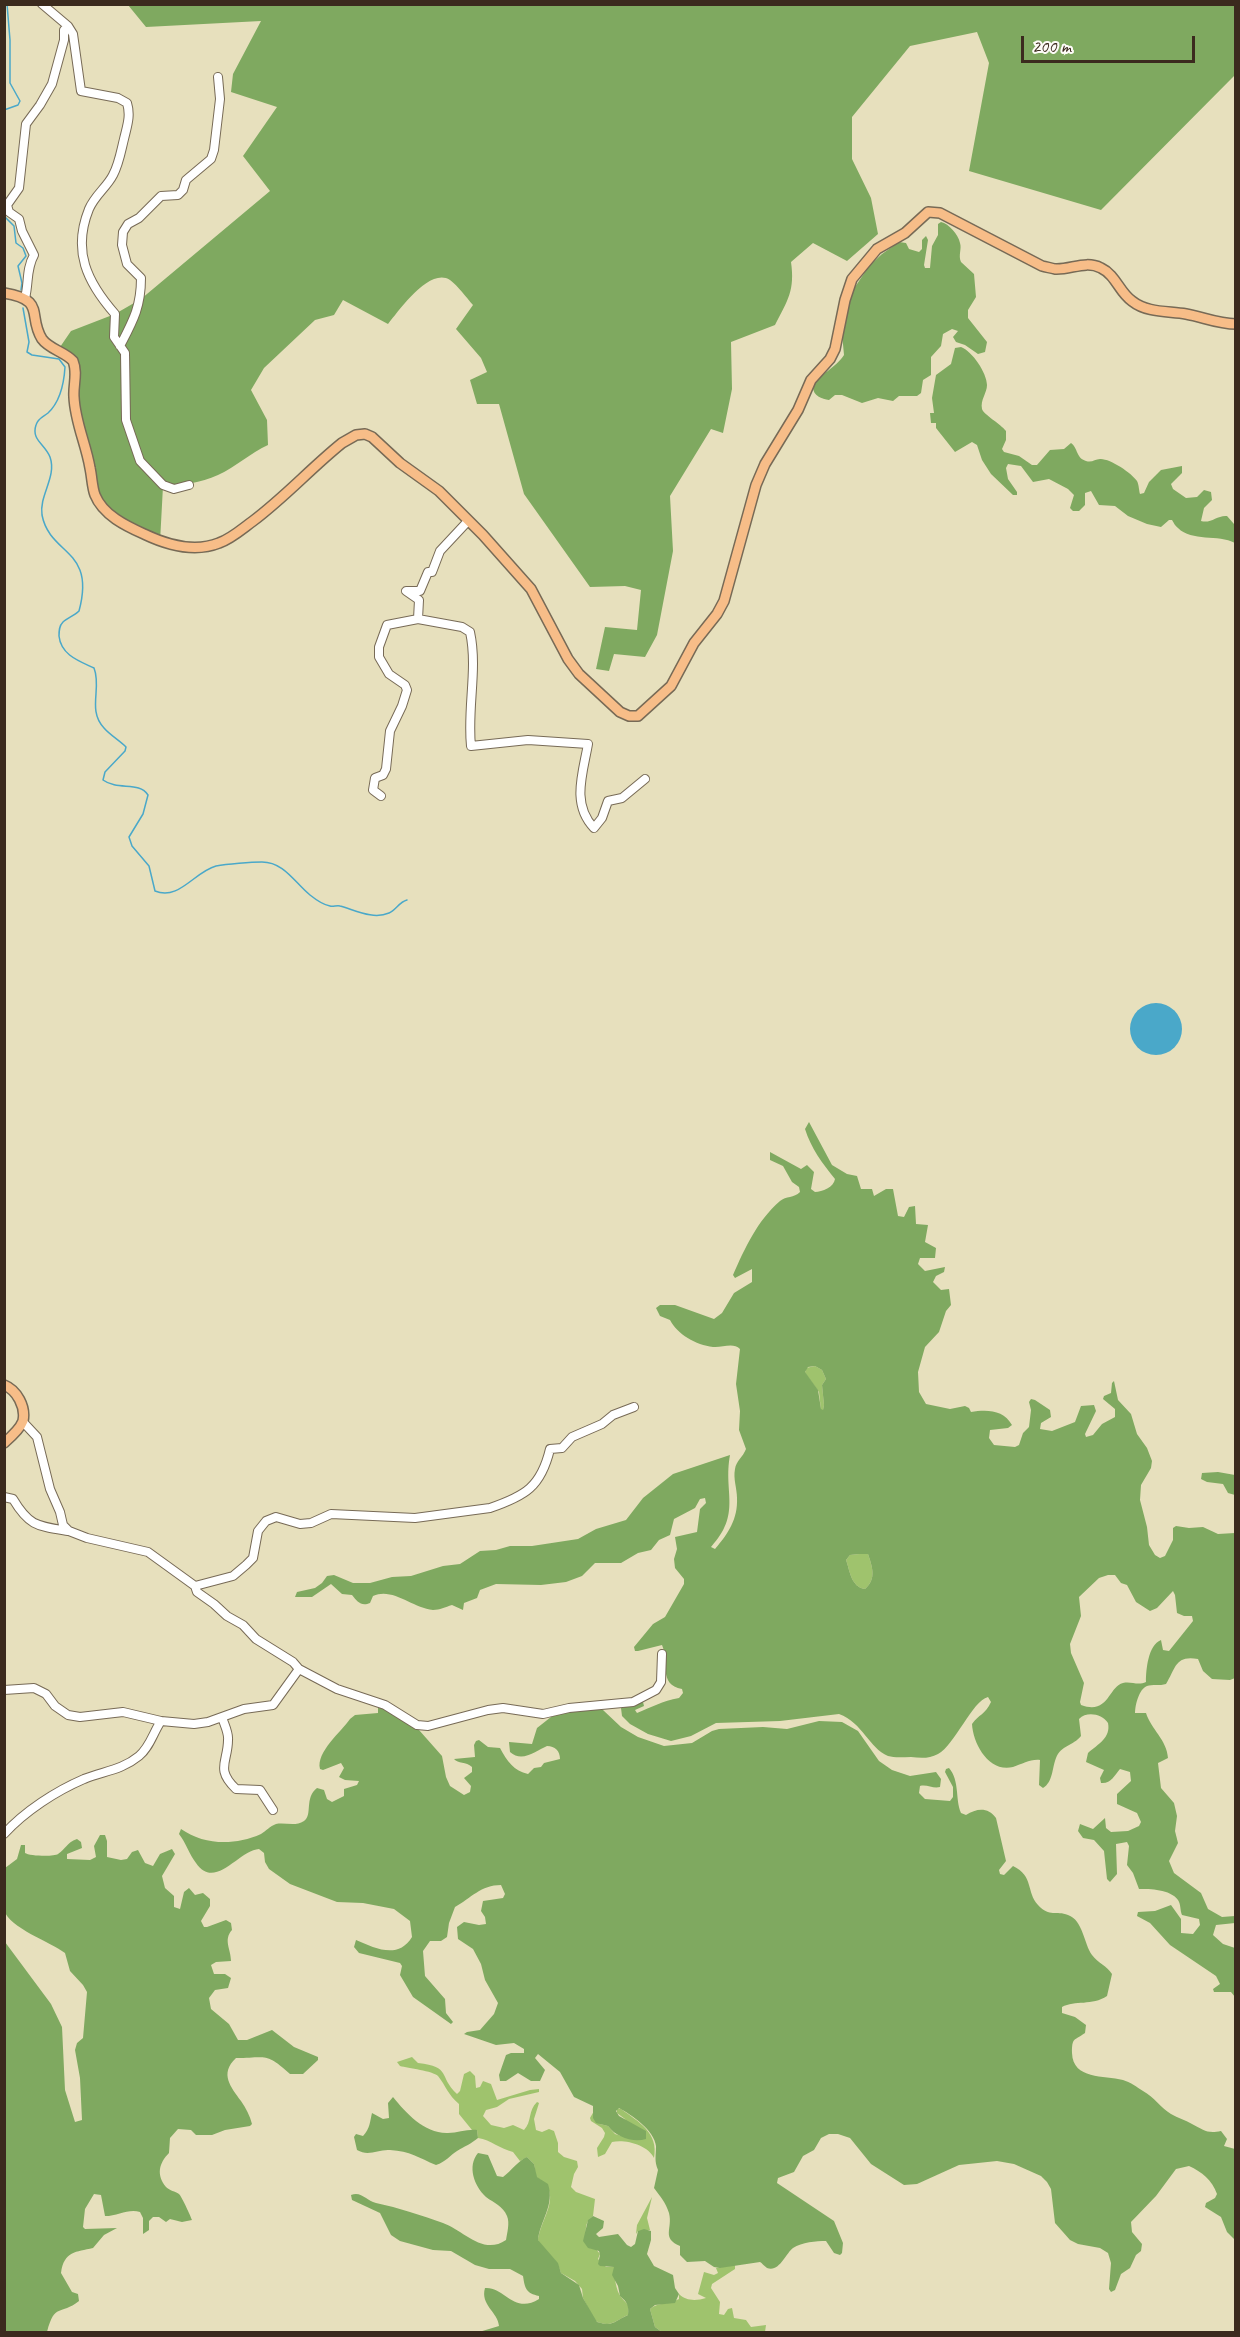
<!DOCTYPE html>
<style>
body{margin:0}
#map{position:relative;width:1240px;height:2337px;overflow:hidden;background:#e7e0bd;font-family:Caveat,sans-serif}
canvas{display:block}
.frame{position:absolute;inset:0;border:6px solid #3b2a1e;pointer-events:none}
.scale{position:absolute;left:1021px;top:36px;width:174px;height:27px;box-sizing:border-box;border:3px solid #3b2a1e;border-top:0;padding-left:8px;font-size:18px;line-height:21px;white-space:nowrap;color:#3b2a1e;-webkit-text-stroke:4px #fdfcf7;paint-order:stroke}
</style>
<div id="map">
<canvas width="1240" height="2337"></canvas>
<div class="frame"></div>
<div class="scale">200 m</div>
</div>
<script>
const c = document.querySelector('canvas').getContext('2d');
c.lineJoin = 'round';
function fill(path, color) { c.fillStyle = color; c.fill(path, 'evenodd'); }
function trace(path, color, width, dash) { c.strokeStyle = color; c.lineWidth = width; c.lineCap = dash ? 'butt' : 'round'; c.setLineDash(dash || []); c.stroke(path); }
const green = new Path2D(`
 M815,1366L822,1370L826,1379L822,1385L824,1405L823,1410H821L819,1392L805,1373L806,1368Z
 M859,1554H868C872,1566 877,1579 865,1589C851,1587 850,1571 846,1560L850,1555Z
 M412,2057L418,2063C452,2067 438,2076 457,2094L460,2091L464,2074L470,2071L475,2076L476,2088L480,2087L483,2081L491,2084L497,2100L530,2090L539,2089V2092L509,2099L497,2107L486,2110L483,2116L491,2125L504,2128L513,2125L524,2130C532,2122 528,2110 537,2102L539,2103L534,2119L536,2130L542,2132L549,2129L554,2131L558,2143V2152L564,2157L577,2161L578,2167L574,2174L571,2187L576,2192L595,2199L593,2216C582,2223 586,2237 590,2248L596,2249L600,2254L598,2259L606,2267H614C614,2275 616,2291 621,2297C623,2300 626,2302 628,2305V2315C614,2321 612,2328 595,2321L583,2298L582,2289L575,2281L561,2273C556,2255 545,2255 538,2240C541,2217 565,2193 536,2177L534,2164L527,2157L520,2161L513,2152C500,2149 491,2140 478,2138L477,2130H472L459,2114V2104C448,2095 446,2086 438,2076C433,2071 408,2068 400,2066L397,2062Z
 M617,2108L621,2109C639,2122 659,2133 654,2158C648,2145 625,2139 612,2142L605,2154L598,2157L597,2148L604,2137L605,2133L602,2128L591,2121L590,2118L594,2111L593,2116L600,2124L608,2126L615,2134L635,2140L625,2119L617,2113Z
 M652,2197L647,2218L650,2230L638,2231L636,2234L637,2225Z
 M735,2265V2269L712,2284L711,2288L720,2302L719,2314L724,2315L728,2309L732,2308L734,2318L746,2320L751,2327L766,2325L765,2332H662L655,2327L650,2309C658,2302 669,2305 679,2299V2294C686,2301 696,2301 706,2298L698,2294L704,2272L714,2275L718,2273L716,2268Z`);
const forest = new Path2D(`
 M128,5H1235V75L1101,210L969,171L989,63L977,32L910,46L852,117V159L871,198L878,234L847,261L813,243L791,262C795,290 788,300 775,325L731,342L732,389L723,433L711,429L670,496L673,551L657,635L645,657L614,654L609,671L596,669L605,627L637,630L641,590L625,586L590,587L524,494L499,404H477L470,380L487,372L481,358L456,329L473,305C466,297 458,286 450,280C429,267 399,311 388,324L343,300L334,315L315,320L264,368L251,390L267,420L268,445C250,453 236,467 218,475C200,483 183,485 163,486L160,542L102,507L79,429L75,366L58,350L71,331L115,314L141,299L270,191L243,156L277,107L231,92L233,74L261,21L146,27Z
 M941,222C949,224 958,234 960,243C962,249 958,255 961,262L974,274L976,297L968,310V318L987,342L985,352L978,354L965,345L956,342L953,337L958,331L952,329L943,334L941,346L931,357V375L923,380L921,393L917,396H899L893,401L878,398L862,403L842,395H835L829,400C822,399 813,396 813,387C821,372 835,369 844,355L842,333L849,296L869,266L882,254L899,242L906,243L909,249L919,252L922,249V240L926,236L928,240L924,265L925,268H930L932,246L938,235V224Z
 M961,347C972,351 987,373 987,385C987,393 980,400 982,409C984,415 1001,424 1006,431V440L1002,449L1004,452L1019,456L1032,465H1037L1050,450L1064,449L1071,443C1078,448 1076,458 1086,461C1092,463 1095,459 1100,459C1109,458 1132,473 1137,481C1139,485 1139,491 1140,494L1144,493L1149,482L1161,470L1182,466V473L1171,484L1173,489L1186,498L1197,497L1204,490L1211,492L1212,500L1204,508L1201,521C1211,524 1217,515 1227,516L1234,524L1235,543C1218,534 1192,542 1178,528C1175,526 1174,523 1172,520H1169L1161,527L1147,524L1128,516L1115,506L1099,505L1091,491L1085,493V505L1079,511H1073L1070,508L1074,495L1068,489L1049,479L1033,482L1021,466L1008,464L1006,468L1008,479L1017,492V495H1013L991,474L982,460L977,445L972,442L955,452L936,428V423H931L930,413H934L932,398L936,375L951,364L955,348Z
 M809,1122L832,1165L847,1174L857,1176L861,1189H872L874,1196L886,1189H893L898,1216L904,1217L909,1207L915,1206L916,1224L928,1225L925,1242L936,1248L935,1258H920L918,1264L925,1271L945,1267L944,1272L936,1276L933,1282L941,1290L949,1289L951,1305L946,1311L939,1332L925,1347L918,1372L919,1392L926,1404L950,1409L965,1406L969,1408L971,1412C987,1409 1004,1410 1012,1425L1008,1428L990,1430L989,1438L994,1445L1015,1447L1019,1445L1023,1433L1029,1427L1031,1410L1029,1402L1031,1399L1035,1400L1050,1410L1051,1417L1041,1423L1040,1429L1052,1431L1075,1422L1081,1406L1094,1405L1096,1411L1085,1434L1086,1437L1093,1435L1102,1424L1115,1417V1409L1103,1399L1104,1396L1111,1393L1112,1383L1114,1381L1118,1400L1131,1414L1137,1434L1147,1448L1152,1461L1151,1468L1141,1485L1140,1500L1147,1527L1149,1545L1155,1555L1160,1558L1165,1556L1173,1540V1528L1176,1526L1189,1528L1203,1527L1218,1534L1235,1533V1678L1230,1680L1212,1679L1203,1671L1198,1659C1175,1655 1176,1668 1166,1684C1160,1686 1152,1684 1147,1686C1139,1689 1135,1705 1135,1713H1146C1151,1729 1167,1740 1168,1758L1158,1763L1161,1788L1174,1803L1177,1816L1175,1831L1178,1843L1169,1861L1174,1873L1201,1893L1208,1909L1222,1917L1235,1916V1923L1216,1925L1213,1935L1223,1944L1235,1948V1997L1231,1992H1214L1213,1989L1220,1984L1216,1976L1170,1945L1150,1923L1137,1916L1138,1912L1155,1911L1171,1905L1181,1919V1933L1193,1934L1200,1925L1199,1919L1182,1915C1180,1911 1181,1904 1178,1900C1170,1889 1150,1889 1139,1889L1133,1873L1127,1865L1129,1846L1127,1842L1116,1844L1117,1874L1110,1882L1107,1879L1104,1851L1094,1840L1083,1838L1078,1831L1080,1824L1093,1829L1105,1818L1106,1828L1111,1832L1128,1831L1139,1826L1141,1822L1137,1813L1117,1804V1794L1131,1781L1130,1772L1120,1769C1114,1776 1111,1784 1101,1783L1100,1778L1104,1770L1086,1762L1088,1753C1098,1744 1111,1738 1108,1723C1102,1714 1087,1711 1079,1719L1081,1736C1073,1746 1061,1745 1056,1758C1052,1768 1053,1782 1043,1788L1039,1785L1040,1760C1030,1759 1023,1764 1013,1767C989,1773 973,1744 972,1724C979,1714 985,1715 991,1702L988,1697C972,1701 955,1745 938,1754C929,1759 920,1758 911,1757C903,1757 895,1758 888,1756C869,1748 863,1723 839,1714L780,1721L716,1723L691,1736L671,1741L648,1734L630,1724L622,1716L621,1708L643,1702L644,1706L635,1710L637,1713C652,1707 662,1701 679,1698L683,1693L682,1689C658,1685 669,1661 662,1645L638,1651H635L634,1647L653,1624L665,1617L684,1584V1579L675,1568L674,1559L677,1549L675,1537L697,1532L700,1509L706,1503L705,1498L700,1499L695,1508L674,1519L670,1535L659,1540L651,1550L638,1553L621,1563H595L582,1576L566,1582L541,1585L496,1584L480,1590L477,1598L464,1603L463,1610L452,1605C445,1607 440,1610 433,1610C412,1608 393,1587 373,1596L370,1603C361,1607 357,1601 352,1595L342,1594L331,1584L312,1597H295L297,1592L315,1588L322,1583L327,1576L334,1575L353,1583H370L392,1577L411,1576L443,1566L460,1564L480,1551L496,1550L510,1546H532L578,1539L596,1529L626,1520L643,1498L673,1474L730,1455C723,1493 742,1513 711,1547L715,1549C728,1534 738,1519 737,1498C737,1488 733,1479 735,1469C736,1461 743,1457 746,1449L739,1430L740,1411L736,1384L740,1349C733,1342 722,1348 713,1347C696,1345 677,1334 670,1320L660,1316L656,1308L660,1305H675L714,1319L722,1313L734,1293L752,1282V1269L735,1278L733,1275C745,1248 757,1221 780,1201C786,1196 794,1198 800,1192L799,1187L792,1182L783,1166L770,1160V1152L801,1169L807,1165L814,1172L811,1189L815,1192C822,1192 834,1187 835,1179C822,1163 811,1148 805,1129ZM815,1366L822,1370L826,1379L822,1385L824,1405L823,1410L821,1409L818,1390L805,1372L808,1367ZM859,1554H868C872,1566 877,1579 865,1589C851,1587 850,1571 846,1560L850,1555ZM1108,1575H1115L1121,1583L1127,1585L1136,1602L1150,1611L1157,1608L1173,1591L1175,1595L1177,1613L1184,1616H1192L1193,1621L1169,1651L1163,1650L1161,1640C1148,1645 1146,1670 1146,1682C1138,1686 1131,1681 1123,1683C1108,1687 1109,1715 1081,1705L1080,1702L1084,1683L1071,1653L1070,1644L1081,1616L1079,1597L1099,1578Z
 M1218,1472L1235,1475V1495L1228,1493L1223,1484L1207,1482L1201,1479L1202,1473Z
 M378,1705L385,1707L419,1730L442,1756L446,1777L450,1786L464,1795L470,1792L471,1786L464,1778L472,1772V1767C466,1761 458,1764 454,1759L475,1757L474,1745L476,1741L479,1740L488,1747L500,1748C507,1761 514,1771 528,1774L534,1768L541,1767L544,1763L560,1759C560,1751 555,1746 547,1746C536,1751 522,1763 510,1752L509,1742L532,1744L537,1728L551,1717L559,1713L596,1708L603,1710L621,1727L638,1737L664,1746L692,1743L712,1731L719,1729L763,1727L787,1729L819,1721L842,1722L858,1731L879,1761L892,1770L910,1776L936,1772L941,1779L940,1787C933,1789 927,1784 920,1786L919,1793L925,1799L950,1801L953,1797V1787L945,1772L946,1769L949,1768C960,1781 955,1799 961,1813L966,1815C977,1808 988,1807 996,1818L1006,1861L999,1870L1000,1874L1004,1875L1013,1866C1034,1876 1026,1892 1038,1905C1050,1918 1056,1910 1068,1915C1083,1920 1084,1944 1092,1955C1098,1963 1107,1966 1112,1974L1107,1996C1092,2006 1075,2000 1062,2007V2013L1075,2017L1086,2025L1085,2033C1074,2041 1072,2037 1072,2053C1073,2080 1104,2075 1123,2080C1130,2082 1137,2087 1143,2091C1154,2097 1161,2108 1171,2114C1178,2118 1185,2120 1192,2124C1204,2130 1207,2134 1221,2131L1227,2139L1224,2146L1235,2149V2240L1227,2232L1221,2217L1205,2207L1206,2203L1215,2198L1217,2194C1212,2180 1202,2172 1189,2166L1176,2169L1156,2196L1131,2222L1132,2232L1142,2244L1141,2251L1136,2255L1130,2268L1121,2274L1115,2290L1111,2292L1109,2289L1111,2263L1108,2253L1100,2248L1078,2244L1070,2240L1055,2223L1051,2189L1047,2182L1041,2176L1014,2164L997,2161L959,2165L917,2184L904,2185L871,2164L850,2138L838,2134H829L821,2138L814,2150L803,2156L794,2172L778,2178L777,2183L834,2221L843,2243L842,2253L840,2255L834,2253L826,2241C816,2241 802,2242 793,2248C786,2253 779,2273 767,2268C764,2266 762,2263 760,2262L720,2268L714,2267L705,2261L687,2262L680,2255V2246C661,2238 673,2229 669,2213C666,2203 660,2196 654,2188L658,2170C654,2161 656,2156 656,2146C654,2130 632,2115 619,2108L616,2111L619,2116L646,2131V2139C633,2143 616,2137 608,2126L596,2123L593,2118V2106L574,2097L560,2072L538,2054L535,2058L545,2070L540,2081H531L518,2073L506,2081H500L499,2075L506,2055L511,2053H524V2049L514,2043L496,2045L464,2034L467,2032L480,2030L494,2014L498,2003L485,1980L481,1964L473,1949L458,1939L457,1927L464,1922L479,1925L486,1924L485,1917L481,1911L483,1901L503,1898L505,1894L501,1885C481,1885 471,1898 455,1907L449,1923L447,1937L441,1941H430L423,1951L425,1976L445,1999L446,2013L453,2022L451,2024L413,1997L400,1975L402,1966L400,1963L359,1953L354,1947L356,1940C375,1948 398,1960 412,1937L410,1921L394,1909L363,1903L337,1902L290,1884L269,1869L265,1862L264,1853L259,1849C239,1850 215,1891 196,1863C189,1854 186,1843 179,1834L181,1829C204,1845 234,1846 261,1834C266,1831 270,1826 276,1824C285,1822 295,1827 304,1821C313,1815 304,1798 317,1788L324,1790L327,1799L332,1802L344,1796V1789L357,1785L359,1781L345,1780L339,1777L344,1768L341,1763L323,1770L320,1769C316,1752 341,1732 350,1719L355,1715L378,1713Z
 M100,1835H105L107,1841V1857L121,1860L127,1859L132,1852L138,1850L145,1863L153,1866L160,1854L172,1849L175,1854L162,1876L165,1888L174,1896V1907L180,1909L184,1892L189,1888L195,1895L203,1893L210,1899V1906L201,1921L204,1927H207L226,1920L231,1923L232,1930C223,1940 231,1949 231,1961L216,1962L211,1965L214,1974H225L231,1978L228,1988L215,1990L209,1998L211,2009L229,2024L238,2040H247L272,2030L294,2047L318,2057V2060L303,2074H290C266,2052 266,2058 236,2058C219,2074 231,2087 241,2101C246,2108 250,2116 252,2124L250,2126L225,2130L212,2135H196L191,2130L178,2129L170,2138L169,2153C159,2163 156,2175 166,2187C170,2191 175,2191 179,2194C182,2197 191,2217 192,2220L182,2222L170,2219L166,2222L159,2217H153L149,2221V2230L143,2234V2218L140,2212C129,2208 118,2216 105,2216L101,2195L94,2194L85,2209L83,2227L85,2229L117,2228L104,2235L93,2248C76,2252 64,2251 61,2273L72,2292L78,2294L79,2301C60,2316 55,2302 47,2332H5V1942L51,2004L62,2027L65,2090L75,2122L82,2120L80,2078L75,2050L77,2043L83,2038L87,1992L83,1985L70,1971L65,1953C51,1942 9,1928 4,1910C1,1898 4,1880 5,1868L17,1859L21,1845H25V1853C29,1856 54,1857 58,1854C66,1849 66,1843 77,1839L81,1842L82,1848L67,1854V1859L90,1860L96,1857L94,1846Z
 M393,2097C406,2113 425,2134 448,2133C458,2133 467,2129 477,2130L478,2138C471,2144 465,2146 457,2151C450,2155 446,2162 436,2165C419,2158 410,2151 390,2150C378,2149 369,2157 357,2150L354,2137L356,2134L363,2136C370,2129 370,2121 372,2113L383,2119L389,2118L388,2103Z
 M478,2153L488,2155L497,2176L503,2177C511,2171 520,2159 527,2157L534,2164L537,2177L548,2184C555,2205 540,2221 538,2240L558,2263L561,2273L579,2285L583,2298L597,2322C614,2327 614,2321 628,2315C629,2305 627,2302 620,2296L618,2286L612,2275L614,2267L600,2266L598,2264L600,2255L599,2251L588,2248L583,2241L588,2220L593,2216L604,2221L603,2228L596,2234L599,2237L618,2234L627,2245L631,2247L635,2244L638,2231L644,2229L651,2231V2240L647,2254L654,2266L673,2275L675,2288L679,2294L675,2303L655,2305L650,2309L655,2327L662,2332H479L499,2326C498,2312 480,2305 485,2288C504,2286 514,2315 539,2299V2296C526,2293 525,2289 523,2276L510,2269H489L475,2265L451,2251L433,2250L400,2241L391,2235L380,2213L352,2200L351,2195C362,2191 366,2201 376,2203C399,2208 421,2215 443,2223C463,2230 483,2256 506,2240C507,2233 510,2223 507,2216C503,2206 494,2203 486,2197C474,2186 467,2166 478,2153Z`);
const water = new Path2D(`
 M1130 1029a26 26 0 1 1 52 0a26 26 0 1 1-52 0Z`);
const stream = new Path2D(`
 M4,110L18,105L20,101L10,83V40L7,4
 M4,216L14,226L16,243L23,248L26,256L18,266L22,283L21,290
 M23,308L29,342L27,352L32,355L59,359L65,367C64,383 61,401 48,413C43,417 38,418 36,425C31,440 45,444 50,457C57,477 39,495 42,515C50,556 96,548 79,611C74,616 67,618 63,622C59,626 59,631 59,636C61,655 79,661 94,668C102,688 87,710 104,728C110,735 119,740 126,747L125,751L105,772L103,780C118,791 139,781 148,795L143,814L129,837L132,846L149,866L155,891C179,901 194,872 216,866C227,864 251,862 262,862C284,862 295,883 310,895C315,899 324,905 330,906C333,907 337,905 340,906C355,910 373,920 389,913C396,910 399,902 407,900`);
const minor = new Path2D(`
 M42,4L68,26L73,34L81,91L118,98L127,103C131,116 127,126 124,139C121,151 119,164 113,175C107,187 95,195 89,209C72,251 87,282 115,314L114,337L125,353L126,420L140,461L163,485L174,489L189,485
 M25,298C29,283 26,269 34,255L22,231L19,219L9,212L7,205L19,188L26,124L40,105L52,84L64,40V30L68,26
 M120,346C133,321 141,307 141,278L127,264L122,245L123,232L128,224L139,218L161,196L178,195L183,190L186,180L211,159L214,150L220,99L218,77
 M418,619L462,627L470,632C478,669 467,708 471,746L528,740L588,744C583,773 571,804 594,828L602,818L608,801L622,798L645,779
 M381,796L373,790L375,778L383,775L386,769L390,731L402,706L407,690L405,685L389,674L379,657V647L387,625L418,619L419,600L406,591H420L428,572H432L440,551L468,521
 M23,1422L37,1437L50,1489L60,1512L63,1525L69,1531L87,1538L148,1552L195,1586L197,1592L214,1604L227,1616L243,1625L256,1639L293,1662L299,1669L337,1689L385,1705L417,1725L428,1726L488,1710L503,1708L543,1714L569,1708L633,1702L656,1690L661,1682L662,1654
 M4,1497L13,1499C29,1526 37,1526 68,1531
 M195,1586L233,1576L246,1565L253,1558L258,1531L266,1521L276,1517L300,1524L311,1523L331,1514L415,1518L490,1508C525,1496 541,1487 550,1449L562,1448L572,1437L602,1424L613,1415L634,1407
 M4,1690L34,1688L46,1694L55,1706L68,1715L80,1717L123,1712L161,1721
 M222,1717C224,1724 229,1733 228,1740C228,1762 215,1769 236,1789L260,1790L273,1810
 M4,1834C25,1811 56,1791 84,1779C104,1771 122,1770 139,1756C150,1747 153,1733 161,1721L194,1724L208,1722L244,1709L273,1705L299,1669`);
const major = new Path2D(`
 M4,293C47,300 27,315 42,339C49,349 65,352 73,361C78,373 73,385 74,397C75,422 86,444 90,468C92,477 92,487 95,495C103,515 126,526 144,534C167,545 194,553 219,543C231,539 242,529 253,521C285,497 311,468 342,443L356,435L365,434L372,437L400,463L439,491L483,535L531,589L568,659L579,674L620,712L629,716H638L671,686L694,643L717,614L724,601L756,485L765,464L798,410L811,380L830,359L835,349L845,300L852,279L877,249L905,233L928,212L940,213L1042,266C1046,267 1051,268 1055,269C1071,270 1085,260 1101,268C1116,275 1119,292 1132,301C1147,313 1168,311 1186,314C1203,317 1218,324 1236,324
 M4,1385C17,1390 26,1407 23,1421C20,1429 11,1437 4,1443`);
fill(green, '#9fc36d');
fill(forest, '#7fa960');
fill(water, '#4aa8c9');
trace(stream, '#4aa8c9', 1.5);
trace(minor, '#776a56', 10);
trace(major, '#776a56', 12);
trace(minor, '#fff', 8);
trace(major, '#f7bd88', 9);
</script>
